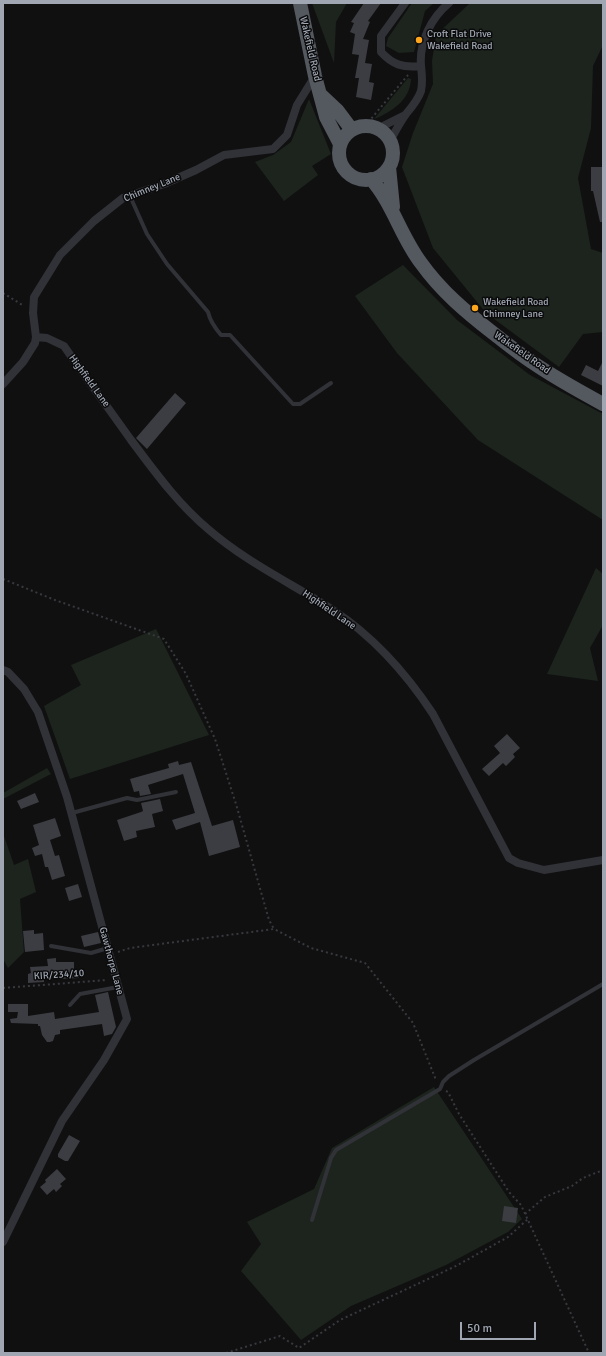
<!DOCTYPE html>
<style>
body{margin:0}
#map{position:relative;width:606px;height:1356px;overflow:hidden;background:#101011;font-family:Signika,sans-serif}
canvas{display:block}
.frame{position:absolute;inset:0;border:4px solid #a0a7b3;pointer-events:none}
.scale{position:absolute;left:460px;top:1322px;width:76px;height:18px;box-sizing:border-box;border:2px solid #a0a7b3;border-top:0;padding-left:5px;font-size:12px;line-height:14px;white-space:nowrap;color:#a0a7b3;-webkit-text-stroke:3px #0b0b0c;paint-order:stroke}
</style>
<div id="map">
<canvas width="606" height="1356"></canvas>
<div class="frame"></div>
<div class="scale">50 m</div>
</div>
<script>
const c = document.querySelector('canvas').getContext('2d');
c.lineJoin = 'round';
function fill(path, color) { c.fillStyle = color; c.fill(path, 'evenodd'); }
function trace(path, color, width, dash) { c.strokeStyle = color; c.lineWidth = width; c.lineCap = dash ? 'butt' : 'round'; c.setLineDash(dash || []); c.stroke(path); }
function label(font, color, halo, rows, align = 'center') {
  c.font = font + ' Signika,sans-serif'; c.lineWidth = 3; c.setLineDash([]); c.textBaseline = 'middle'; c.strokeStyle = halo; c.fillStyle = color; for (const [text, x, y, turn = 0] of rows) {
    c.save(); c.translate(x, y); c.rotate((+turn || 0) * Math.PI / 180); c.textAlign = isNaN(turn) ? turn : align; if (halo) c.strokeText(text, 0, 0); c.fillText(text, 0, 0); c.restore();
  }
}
const green = new Path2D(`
 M312,3H347L336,22L334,63Z
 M412,3H434L425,11L414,52L399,53L386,46L388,38Z
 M470,3H603V45L593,66L591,128L578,178L591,249L603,253V332L583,334L559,367L486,313L433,248L402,167L413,133L433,84L432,61L436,35Z
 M408,78L411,79C410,100 392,112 374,119Z
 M309,99L331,154L312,166L318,175L284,201L255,162L273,155L291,142Z
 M403,265L457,320L530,375L603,414V520L478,440L397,353L355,296Z
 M596,568L603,574V625L590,648L598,681L547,674Z
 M156,629L209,735L70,779L44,706L81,685L71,665Z
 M47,768L51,774L3,799V793Z
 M3,833L14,865L28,859L36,892L20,899L24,952L8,968L3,959Z
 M434,1087L522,1219L508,1232L446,1265L351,1306L301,1340L241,1271L261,1244L247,1222L314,1189L332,1148Z`);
const building = new Path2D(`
 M364,3H381L368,21L370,22L363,39L369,40L365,63L372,64L369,82L374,83L371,100L356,97L359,78H355L359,55L352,54L355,34L350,32L354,23L351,22Z
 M591,167H603V222H600L593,191H591Z
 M603,361V386L581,375L586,365L598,371Z
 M175,393L186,403L147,449L136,438Z
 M507,734L520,748L513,754L515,757L506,766L503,763L489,776L482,769L500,753L494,746Z
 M178,761L179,765L191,762L212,826L233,820L240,847L209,856L200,822L176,830L172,820L195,813L183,774L148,785L151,794L140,796L139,791L134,792L130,779L169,768L168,764Z
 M35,793L39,802L21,809L17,801Z
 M160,799L163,811L152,814L155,827L136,831L137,837L124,841L117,820L141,812L143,811L141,803Z
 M55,818L61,836L50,840L55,856L59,855L65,876L52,880L48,867H45L42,854L35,856L32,848L39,845L33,825Z
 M78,884L82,897L69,901L65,888Z
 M34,930V934L43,933L44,950L25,952L23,931Z
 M98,932L101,943L84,947L81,936Z
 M56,958V962H74V970L78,969L79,978L60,979L59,975L44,976V982L28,983V974L31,973L30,967L48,966L47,959Z
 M108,992L116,1027L112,1034L104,1036L102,1024L60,1030V1034L55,1035L53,1041L50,1042H47L42,1035L40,1026H38V1024L11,1023L10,1019L17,1018L18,1012H8V1004H28V1016L54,1012L55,1019L99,1012L95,995Z
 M69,1135L80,1141L68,1161H65L58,1157V1154Z
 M57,1169L66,1179L60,1184L62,1186L56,1192L54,1189L47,1195L40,1187L46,1182L45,1180Z
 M504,1206L518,1208L516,1223L502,1221Z`);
const path = new Path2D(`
 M365,126L408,75
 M3,293L24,306
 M3,579L55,600L164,639L186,674L215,739L236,804L269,920L274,929
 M118,952L130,948L274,929L311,948L365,963L413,1023L436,1080
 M3,988L107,980
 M446,1091L448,1092L459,1114L509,1192L521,1205L589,1353
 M525,1214L545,1197L572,1186L583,1178L603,1170
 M226,1353L280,1336L299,1348L340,1320L456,1266L508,1237L528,1219`);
const service = new Path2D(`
 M130,196L147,234L167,264L208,312C210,321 215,328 221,335H230L293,404H300L331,383
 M72,813L127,798L137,800L176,792
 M51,946L91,953L108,948
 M70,1005L80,994L118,987
 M312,1220L331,1158L336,1150L440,1089L443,1082L449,1076L474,1060L603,984`);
const minor = new Path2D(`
 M405,3L381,36V52C393,65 403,68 421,66
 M377,129L405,115
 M390,141C395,132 400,122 406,114C412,107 418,100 421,91C423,82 422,75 421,66C419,42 431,18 449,3
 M36,337L47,338L64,346C86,378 109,409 131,440C155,472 178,504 208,529C246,562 291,583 333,610C374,637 406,673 433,714L509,858L518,863L544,870L603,860
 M3,384L23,362L35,343L36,337L33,313L34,297L60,255L94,221L123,198L164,184L196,170L224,155L273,149L287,135L297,105L315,76
 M3,670L8,672L24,689L38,712L67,797L127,1019L104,1060L62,1121L3,1242`);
const trunk = new Path2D(`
 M300,3L315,76L326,117L340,144
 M321,95L337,110L352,130
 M339 153a27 27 0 1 1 54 0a27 27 0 1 1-54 0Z
 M389,167L393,207
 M371,179C393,204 401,237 421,263C441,291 466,312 493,333C506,343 518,353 532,362C555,378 579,391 603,404`);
const markers = [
 [419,40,4,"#fca51d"],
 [475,308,4,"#fca51d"]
];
const poiNames = [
 ["Croft Flat Drive",427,34],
 ["Wakefield Road",427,46],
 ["Wakefield Road",483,302],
 ["Chimney Lane",483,314]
];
const streetNames = [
 ["Wakefield Road",310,49,77],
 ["Chimney Lane",152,188,-22],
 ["Wakefield Road",522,353,35],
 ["Highfield Lane",89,381,54],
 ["Highfield Lane",329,610,34],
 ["Gawthorpe Lane",111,961,75],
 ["KIR/234/10",59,975,-4]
];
fill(green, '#1c241d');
fill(building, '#3c3d42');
trace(path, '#37393e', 2, [2, 3]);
trace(service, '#313237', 4);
trace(minor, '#313237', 8);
trace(trunk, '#54585f', 14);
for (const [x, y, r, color] of markers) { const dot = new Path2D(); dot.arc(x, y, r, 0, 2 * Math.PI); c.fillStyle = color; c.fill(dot); trace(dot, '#0b0b0c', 1.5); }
label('10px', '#a0a7b3', '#0b0b0c', poiNames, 'left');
label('10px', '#a0a7b3', '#0b0b0c', streetNames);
</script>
